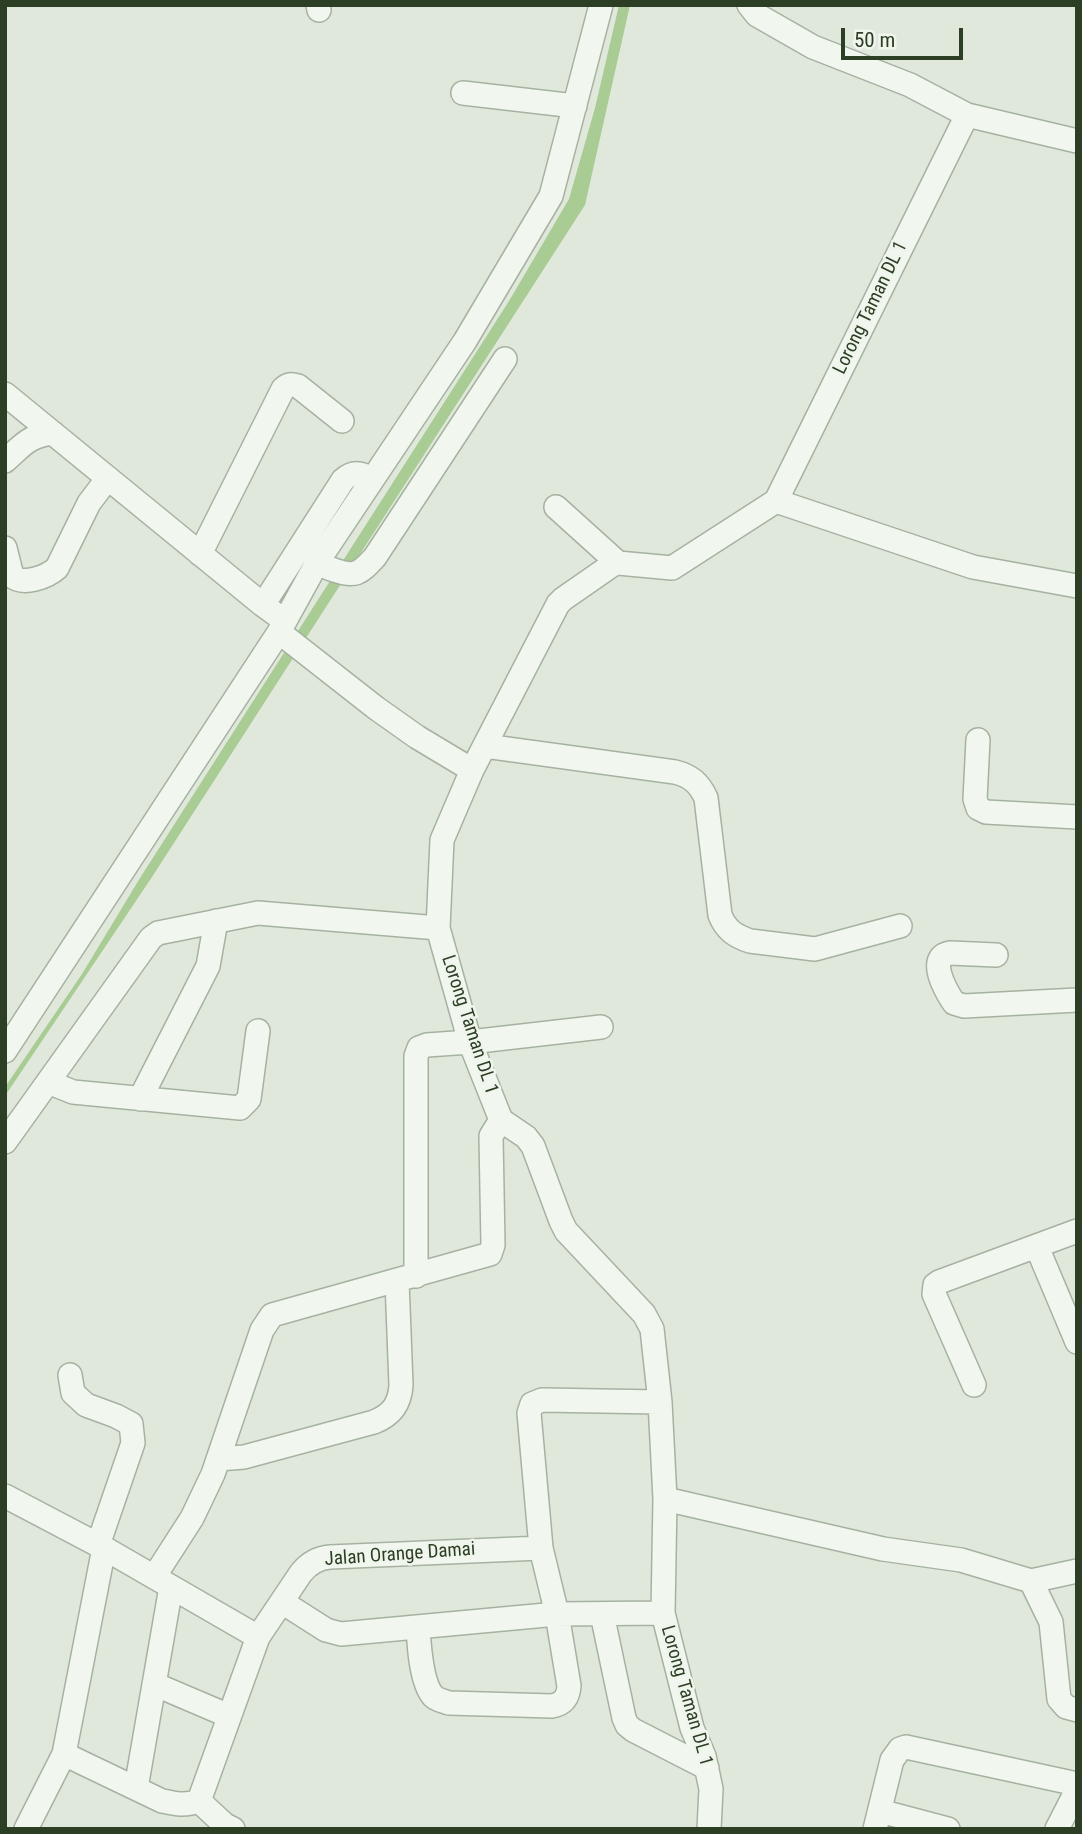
<!DOCTYPE html>
<style>
body{margin:0}
#map{position:relative;width:1082px;height:1834px;overflow:hidden;background:#e0e8dc;font-family:"Roboto Condensed",sans-serif}
canvas{display:block}
.frame{position:absolute;inset:0;border:7px solid #2c3f25;pointer-events:none}
.scale{position:absolute;left:841px;top:28px;width:122px;height:32px;box-sizing:border-box;border:4px solid #2c3f25;border-top:0;padding-left:9px;font-size:21px;line-height:24px;white-space:nowrap;color:#2c3f25;-webkit-text-stroke:5px #eff5ec;paint-order:stroke}
</style>
<div id="map">
<canvas width="1082" height="1834"></canvas>
<div class="frame"></div>
<div class="scale">50 m</div>
</div>
<script>
const c = document.querySelector('canvas').getContext('2d');
c.lineJoin = 'round';
function fill(path, color) { c.fillStyle = color; c.fill(path, 'evenodd'); }
function trace(path, color, width, dash) { c.strokeStyle = color; c.lineWidth = width; c.lineCap = dash ? 'butt' : 'round'; c.setLineDash(dash || []); c.stroke(path); }
function label(font, color, halo, rows, align = 'center') {
  c.font = font + ' "Roboto Condensed",sans-serif'; c.lineWidth = 5; c.setLineDash([]); c.textBaseline = 'middle'; c.strokeStyle = halo; c.fillStyle = color; for (const [text, x, y, turn = 0] of rows) {
    c.save(); c.translate(x, y); c.rotate((+turn || 0) * Math.PI / 180); c.textAlign = isNaN(turn) ? turn : align; if (halo) c.strokeText(text, 0, 0); c.fillText(text, 0, 0); c.restore();
  }
}
const water = new Path2D(`
 M619,5H630L585,205L152,877L5,1096V1087L82,974L140,878L509,301L569,199L595,108Z`);
const minor = new Path2D(`
 M318,5L319,10
 M749,5L757,15L813,47L910,85L967,115L1077,141
 M463,93L575,106
 M5,394L263,605L285,621
 M5,461C23,445 28,436 53,433
 M776,501L967,115
 M556,507L618,563
 M5,548L12,576C23,586 47,577 57,568L89,503L108,478
 M200,554L283,389C288,384 291,384 298,386L342,421
 M318,561C323,566 327,568 334,570C356,578 360,573 375,557L505,359
 M263,605L343,480C353,471 361,472 372,480
 M279,632L376,708L417,737L472,770
 M978,740L975,799L978,808L986,812L1077,817
 M485,746L675,772C691,776 699,783 706,798L720,915C726,930 735,936 750,941L815,949L900,926
 M996,955L950,953C926,957 946,991 954,1003L964,1006L1077,1000
 M5,1051L279,632L318,561L465,341L551,196L601,5
 M48,1082L73,1092L240,1108L249,1099L258,1031
 M140,1099L208,966L216,921
 M5,1142L151,938L158,933L258,913L438,928
 M1037,1247L1077,1342
 M416,1276V1056L419,1048L427,1045L470,1042L601,1027
 M70,1375L73,1393L86,1405L116,1416L131,1424L133,1443L98,1545
 M974,1385L934,1294L935,1285L939,1282L1077,1231
 M218,1459L244,1457L374,1422C392,1415 400,1404 401,1385L397,1281
 M5,1496L104,1548L258,1637
 M665,1499L883,1549L961,1560L1031,1581L1051,1622L1059,1699L1066,1707L1077,1710
 M541,1548L529,1413L532,1404L542,1400L660,1402
 M154,1577L192,1518L213,1474L262,1330L272,1315L490,1254L493,1245L491,1136L501,1120
 M1031,1581L1077,1571
 M282,1602L326,1630L341,1634L557,1614L569,1686C568,1698 563,1704 552,1706L449,1703C443,1701 437,1700 433,1696C421,1682 419,1645 418,1627
 M602,1614L624,1718L627,1725L633,1730L707,1768
 M154,1684L229,1716
 M64,1754L162,1801C176,1804 185,1806 199,1801
 M136,1788L171,1587
 M880,1811L948,1829
 M26,1829L64,1754L104,1548
 M233,1829L225,1825L199,1801L258,1637L301,1573C309,1563 318,1558 330,1557L541,1548L557,1614L663,1613
 M709,1829L711,1789L704,1756L692,1728L663,1613L665,1499L660,1402L652,1329L644,1314L566,1231L561,1221L533,1146L526,1137L501,1120L470,1042L438,928L442,840L472,770L558,604L563,599L612,565L618,563L672,568L776,501L973,567L1077,586
 M875,1829L892,1760L900,1749L906,1747L1077,1784
 M1057,1829L1077,1790`);
const streetNames = [
 ["Lorong Taman DL 1",871,308,-64],
 ["Lorong Taman DL 1",469,1025,72],
 ["Jalan Orange Damai",400,1555,-4],
 ["Lorong Taman DL 1",686,1696,74]
];
fill(water, '#a9cb94');
trace(minor, '#a6b2a1', 26);
trace(minor, '#f1f6ef', 23);
label('19px', '#2c3f25', '#eff5ec', streetNames);
</script>
